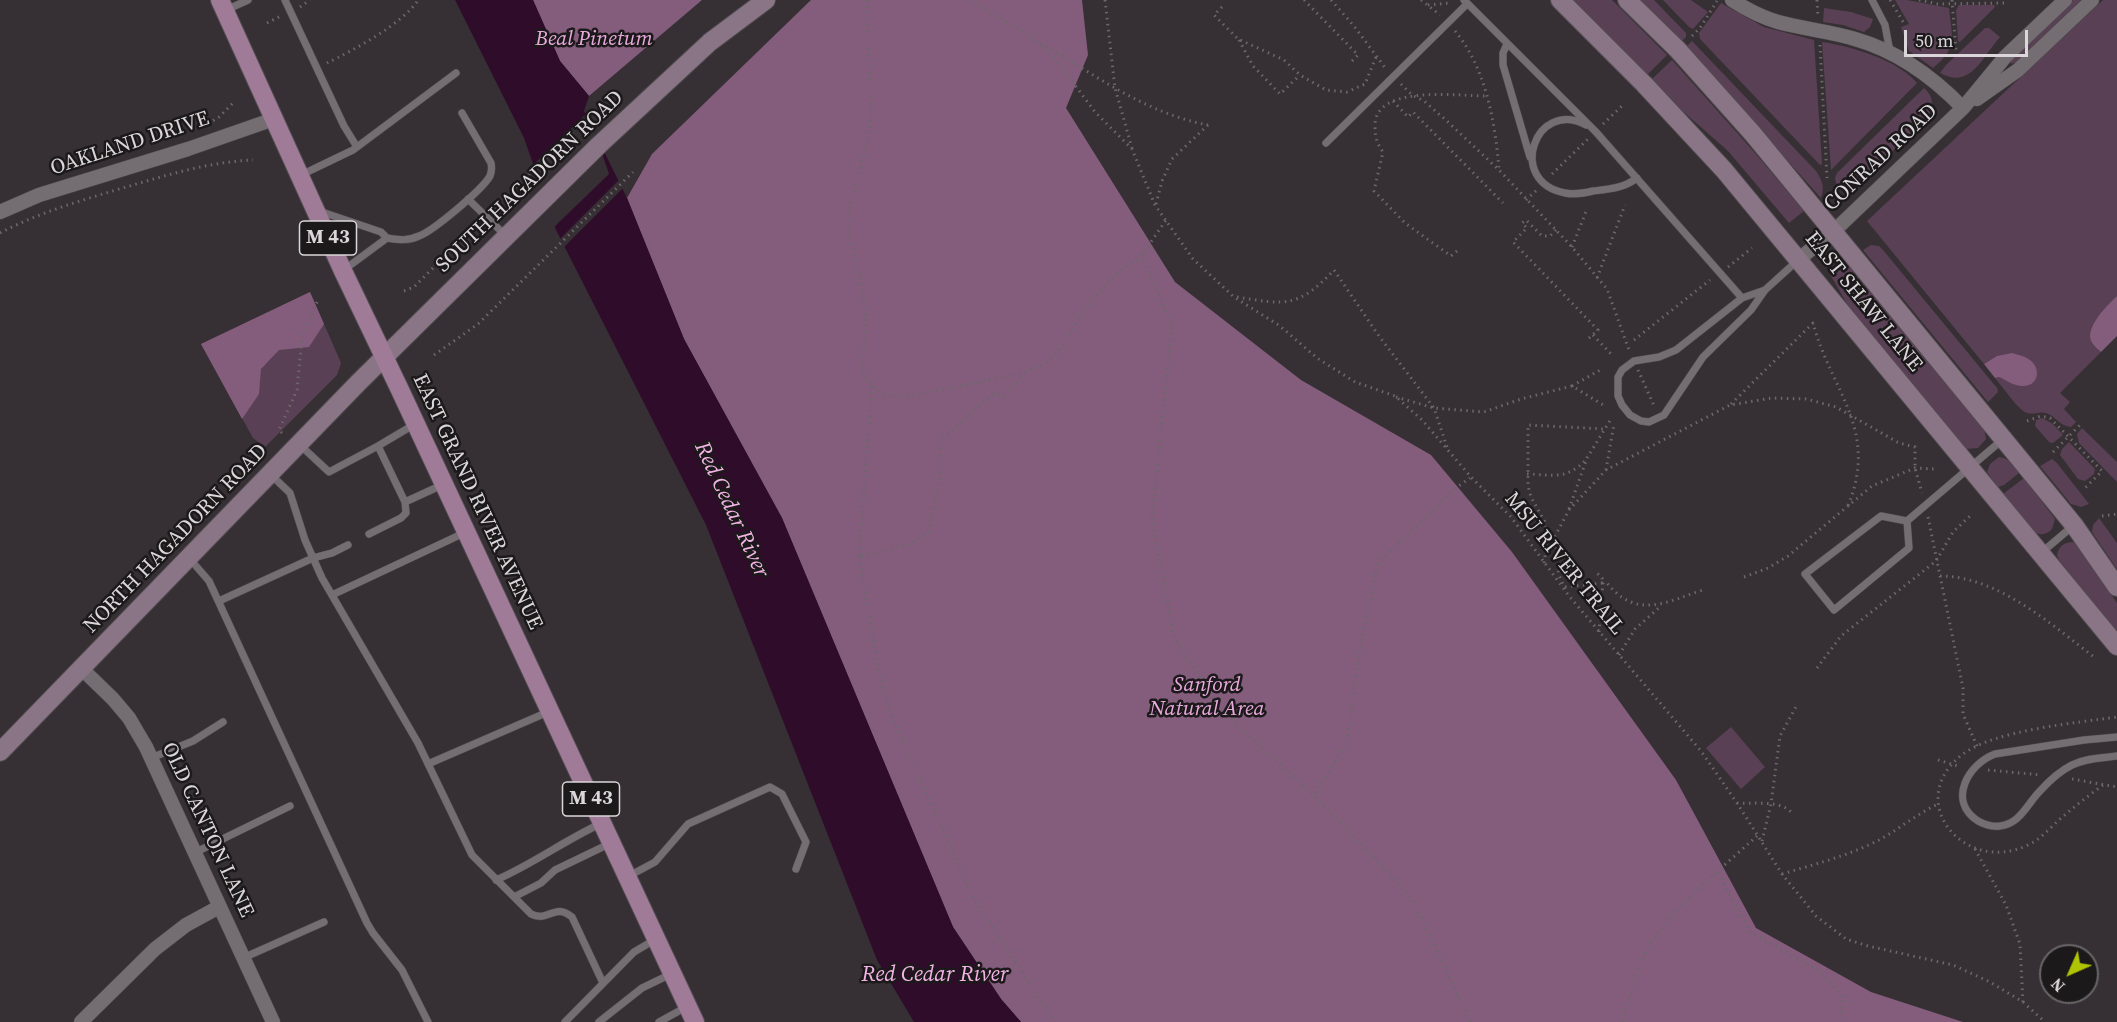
<!DOCTYPE html>
<style>
body{margin:0}
#map{position:relative;width:2117px;height:1022px;overflow:hidden;background:#363034;font-family:"Source Serif 4",serif}
canvas{display:block}
.north{position:absolute;left:2039px;top:944px;width:60px;height:60px;box-sizing:border-box;background:#1c191b;border:2px solid #686567;border-radius:50%;rotate:225deg;font-size:16px;font-weight:700;line-height:24px;text-align:center;color:#dad6d9}
.north::after{content:'';display:block;margin:auto;width:21px;height:27px;background:#afc504;clip-path:polygon(50% 0,100% 100%,50% 72%,0 100%)}
.scale{position:absolute;left:1904px;top:30px;width:124px;height:27px;box-sizing:border-box;border:3px solid #dad6d9;border-top:0;padding-left:8px;font-size:18px;line-height:21px;white-space:nowrap;color:#dad6d9;-webkit-text-stroke:4px #1c191b;paint-order:stroke}
</style>
<div id="map">
<canvas width="2117" height="1022"></canvas>
<div class="north">N</div>
<div class="scale">50 m</div>
</div>
<script>
const c = document.querySelector('canvas').getContext('2d');
c.lineJoin = 'round';
function fill(path, color) { c.fillStyle = color; c.fill(path, 'evenodd'); }
function trace(path, color, width, dash) { c.strokeStyle = color; c.lineWidth = width; c.lineCap = dash ? 'butt' : 'round'; c.setLineDash(dash || []); c.stroke(path); }
function label(font, color, halo, rows, align = 'center') {
  c.font = font + ' "Source Serif 4",serif'; c.lineWidth = 5; c.setLineDash([]); c.textBaseline = 'middle'; c.strokeStyle = halo; c.fillStyle = color; for (const [text, x, y, turn = 0] of rows) {
    c.save(); c.translate(x, y); c.rotate((+turn || 0) * Math.PI / 180); c.textAlign = isNaN(turn) ? turn : align; if (halo) c.strokeText(text, 0, 0); c.fillText(text, 0, 0); c.restore();
  }
}
const green = new Path2D(`
 M1572,0H1612L1667,55L1647,75Z
 M1640,0H1654L1686,33V37L1681,42Z
 M1663,0H1691L1708,12L1693,29L1689,27Z
 M1895,0H1907L1949,8C1952,38 1958,48 1933,68L1909,51L1901,27L1909,24Z
 M2073,0H2081L2016,62L2011,64L2010,59Z
 M2103,0H2117V296C2108,304 2085,327 2091,341C2093,345 2097,349 2101,352L2060,393L2070,402L2064,409L2076,422L2071,427C2058,425 2057,417 2046,413C2040,411 2034,415 2027,413C2018,410 2002,386 1995,378L1999,377L2019,386L1990,361L1984,364L1867,221Z
 M1721,3L1764,27L1814,40L1822,164L1820,165L1700,39L1699,33Z
 M1959,5H1994L1995,7L1960,42L1958,41L1956,10Z
 M1824,8L1851,12L1873,19L1870,27L1864,32L1843,25L1823,22Z
 M1985,28H1989L2000,37C1982,57 1971,90 1940,73L1946,65Z
 M1692,41L1816,171C1822,180 1825,187 1821,198L1686,47Z
 M1822,42C1851,46 1898,60 1917,83L1831,170Z
 M1672,60L1755,153L1804,211L1789,223L1728,151L1678,107L1651,80Z
 M1924,88C1936,98 1933,111 1925,122L1846,193L1836,183L1835,178L1837,173Z
 M1871,245L1879,246L1883,250L1997,388L1998,392L1988,402L1863,250Z
 M1847,263L1984,429L1986,439L1978,448L1966,449L1853,314L1831,276Z
 M310,292L341,363L337,375L265,447L253,438L201,344Z
 M2042,418L2053,424L2063,435L2053,443L2049,442L2035,426L2036,420Z
 M2082,428L2117,462V482L2079,443L2077,434Z
 M2069,442L2095,469L2094,474L2085,481L2078,479L2060,455L2062,449Z
 M1999,457C2009,458 2013,465 2019,473L2004,485L1998,487L1987,472L1990,464Z
 M2052,459L2057,463L2089,504L2081,507L2071,504L2040,466Z
 M2024,478L2055,519L2052,529C2049,532 2045,535 2039,534C2030,532 2010,503 2003,494Z
 M2099,518L2117,543V569L2092,532L2093,525Z
 M2072,542L2077,544L2117,603V633L2059,560L2057,555C2059,546 2063,543 2072,542Z
 M1731,727L1765,767L1741,789L1706,748Z`);
const forest = new Path2D(`
 M533,0H702L589,96L560,61Z
 M811,0H1082L1088,55L1066,108L1175,282L1301,380L1431,455L1512,552L1676,780L1756,928L1871,992L1963,1022H1021L1001,999L953,927L782,518L684,339L627,198L652,154Z
 M310,292L324,324L309,347L279,350L261,369L259,394L242,419L201,344Z
 M2117,296V336L2101,352C2097,349 2093,345 2091,341C2085,327 2108,304 2117,296Z
 M2012,353C2018,355 2025,356 2030,360C2042,369 2038,387 2022,386C2014,386 2006,380 1999,377L1995,378L1984,364L1997,356Z`);
const water = new Path2D(`
 M455,0H533L560,61L589,96L584,111L627,198L684,339L782,518L953,927L1001,999L1021,1022H914L877,960L706,525L556,230L524,138Z`);
const pier = new Path2D(`
 M588,112L609,174L552,229L531,167Z
 M621,178L625,186L562,249L558,241Z`);
const path = new Path2D(`
 M867,0L871,107L869,136L849,209L848,230L863,292L866,322L862,371L872,386L887,396L906,397L1024,373L1046,363L1058,352L1086,308L1113,276L1142,255L1166,220
 M970,0L1035,39L1057,61L1095,112L1132,149L1155,205L1193,259L1234,297L1280,326L1317,358L1355,382L1395,396L1422,420L1471,477L1511,517L1569,596L1701,751L1737,803L1782,874L1816,916L1846,939L1868,946L1953,965L1990,982L2023,1002L2045,1022
 M1105,0L1115,88L1132,148
 M1304,0L1358,55L1349,64
 M1331,0L1354,26L1386,69
 M1421,0L1440,15
 M1817,0L1818,18
 M1890,0L1905,25
 M1919,0L1938,4L2005,3
 M1952,0L1956,51
 M1428,5L1451,3
 M300,7L310,0
 M1222,7L1214,15L1238,39L1284,60L1300,75L1326,90L1347,92L1365,84L1376,57
 M267,23L281,16
 M1455,31C1486,68 1495,122 1499,169
 M1692,36L1700,28L1717,1
 M1239,40L1253,66L1280,94L1300,75
 M1041,43C1095,75 1145,113 1208,125
 M1820,45L1827,178
 M327,63C352,51 404,23 418,0
 M1401,84L1412,95L1424,101L1448,122L1499,170L1572,247L1607,289L1629,350
 M1393,101L1408,117L1413,112L1503,203
 M1603,124L1624,104
 M203,127L219,117L234,102
 M1552,174L1588,139
 M1526,200L1537,190
 M1156,204L1162,181L1172,159L1208,125
 M494,208L589,116
 M1556,230L1550,236H1542L1526,220L1522,223L1527,228L1513,242L1598,330L1588,339
 M0,233C40,212 83,200 126,187C168,175 208,162 253,160
 M1572,247L1587,209
 M1457,251L1451,256L1405,223L1374,191L1383,152C1377,143 1375,138 1375,126C1374,84 1459,96 1486,96
 M1142,255L1172,326L1152,519L1174,637L1221,710L1314,795
 M1728,267L1752,248
 M1597,278L1625,205
 M404,291L414,287L478,223
 M1237,297C1286,305 1298,308 1334,270L1379,336L1434,408L1448,450
 M1593,335L1612,355
 M1634,340L1710,280
 M434,355L478,324L633,172
 M1638,370L1655,408
 M872,386L859,557L911,544L929,531L941,471L940,441L993,394L1004,396L1023,374
 M1572,386L1602,369
 M1396,397L1434,408L1484,412L1521,399L1572,386L1605,406
 M1731,404L1813,323C1832,393 1879,429 1848,506
 M2027,421L2041,416L2050,418L2102,471L2083,490
 M282,433L279,430L297,390L302,337L317,302
 M2053,452L2080,425
 M1606,470L1614,424
 M1527,474C1555,475 1565,480 1586,460
 M1569,509L1587,458L1611,419
 M2102,516L2117,514
 M1928,517L1963,688V714L1977,746
 M859,557L879,672L894,721L972,895L1055,1022
 M1544,563L1548,537L1545,522L1531,497L1528,486V425L1605,429
 M1940,576C1997,576 2051,624 2094,657
 M1744,577L1768,568L1788,556L1872,486L1915,468L1935,469
 M1565,587L1603,583L1602,578L1597,573
 M1565,589L1559,575L1555,553V536L1569,510L1606,470L1730,405L1772,398L1806,399L1836,407L1899,443L1915,447V468L1922,493
 M1599,632L1603,583H1607C1637,620 1666,602 1703,590
 M1619,655L1635,629L1661,606
 M1817,668L1841,636L1936,561L1953,532L1972,514
 M1938,760L1961,767
 M1988,770L2041,775
 M2072,779L2117,787
 M2103,785C2088,796 2074,807 2060,819C2050,828 2041,839 2028,845C1964,876 1902,800 1963,754C1995,730 2076,723 2117,717
 M1737,803C1753,804 1780,800 1791,812
 M1762,841L1771,804L1780,736L1797,705
 M1975,849L2006,905L2020,944L2023,1002
 M1718,873L1750,932L1820,971L1844,997L1840,1022
 M1782,874C1815,864 1848,856 1879,840C1899,829 1917,814 1938,804
 M1470,1022L1412,897L1314,796L1347,742L1360,647L1378,563L1456,488L1470,478
 M1622,1022C1629,996 1639,959 1655,937C1681,901 1724,866 1757,836`);
const lane = new Path2D(`
 M285,0L344,126L357,147
 M1464,0L1596,132L1742,298
 M1872,0L1885,25L1890,52
 M226,10L248,0
 M1507,44L1503,53V65L1530,157
 M1586,125C1535,98 1506,182 1565,193C1575,195 1584,193 1593,191C1610,189 1624,188 1637,178
 M1326,143L1467,4
 M301,175L353,150L456,73
 M468,199L506,236
 M319,211L381,232L387,238L345,269
 M387,238C399,240 408,241 419,236C433,231 482,190 490,176C492,171 492,168 491,163L462,113
 M1765,290L1742,298L1676,350L1659,357L1634,361L1622,370L1618,377V396L1622,405L1630,415L1641,421L1649,422L1664,415L1703,357L1751,310L1765,290L1797,261
 M300,445L329,472L378,446L405,502L442,485
 M378,446L415,424
 M270,474L290,493L305,540L322,578L418,743L472,855L531,914C549,923 554,902 572,917L603,983
 M1907,521L1909,548L1834,610L1805,574L1881,516L1907,521L2002,440
 M369,534L401,518L406,513L405,502
 M2041,553L2074,525
 M189,558L209,581L367,923L373,933L402,970L428,1022
 M332,595L464,533
 M219,601L313,558L332,553L348,545
 M2117,737L2084,740L1995,754C1968,764 1947,801 1978,821C1985,825 1992,827 2000,826C2020,824 2027,804 2040,791C2049,781 2060,771 2072,765C2086,758 2102,758 2117,756
 M151,758L193,741L223,722
 M428,764L548,712
 M194,853L290,806
 M629,876L655,862L688,824L770,787L782,794L806,842L796,869
 M496,880C533,864 565,840 602,823
 M514,897L541,883L555,870L611,843
 M243,958L324,922
 M565,1022L634,952L656,939
 M599,1022L642,988L671,974
 M659,1022L688,1006`);
const street = new Path2D(`
 M1732,0C1746,9 1761,17 1778,22C1803,29 1830,31 1855,39C1897,51 1933,77 1963,108
 M1977,99L2018,70L2092,0
 M0,212L39,195L188,149L274,119
 M1799,259L1834,231L1963,108L2005,57L2065,0
 M82,669L113,699L129,718L146,747L273,1022
 M81,1022L155,949L186,925L219,907`);
const secondary = new Path2D(`
 M1560,0L1644,84L1724,170L2117,646
 M1627,0L1678,50L1753,134L2074,525L2117,587
 M0,752L358,383L599,145L710,42L766,0`);
const primary = new Path2D(`
 M220,0L343,271L400,390L695,1022`);
const shields = [
 [328,238,57],
 [591,799,57]
];
const shieldNames = [
 ["M 43",328,238],
 ["M 43",591,799]
];
const parkNames = [
 ["Beal Pinetum",594,40],
 ["Sanford",1207,686],
 ["Natural Area",1207,710]
];
const streetNames = [
 ["OAKLAND DRIVE",130,144,-18],
 ["CONRAD ROAD",1881,158,-43],
 ["SOUTH HAGADORN ROAD",530,182,-44],
 ["EAST SHAW LANE",1863,302,51],
 ["EAST GRAND RIVER AVENUE",477,502,65],
 ["NORTH HAGADORN ROAD",176,539,-46],
 ["MSU RIVER TRAIL",1564,564,51],
 ["OLD CANTON LANE",207,830,65]
];
const waterNames = [
 ["Red Cedar River",731,510,65],
 ["Red Cedar River",935,975]
];
fill(green, '#594054');
fill(forest, '#845c7c');
fill(water, '#2f0d2a');
fill(pier, '#363034');
trace(lane, '#524d51', 8);
trace(street, '#524d51', 15);
trace(secondary, '#524d51', 20);
trace(primary, '#524d51', 20);
trace(path, '#6d686b', 3, [1.5, 4.5]);
trace(lane, '#746e73', 7);
trace(street, '#746e73', 14);
trace(secondary, '#8a7586', 18);
trace(primary, '#a07b98', 18);
for (const [x, y, w] of shields) { const box = new Path2D(); box.roundRect(x - w / 2, y - 17, w, 34, 4.5); c.fillStyle = '#1c191b'; c.fill(box); trace(box, '#dad6d9', 1.5); }
label('bold 20px', '#dad6d9', null, shieldNames);
label('italic 21px', '#e9a9dc', '#1c191b', parkNames);
label('21px', '#dad6d9', '#1c191b', streetNames);
label('italic 22px', '#f4b3e6', '#1c191b', waterNames);
</script>
